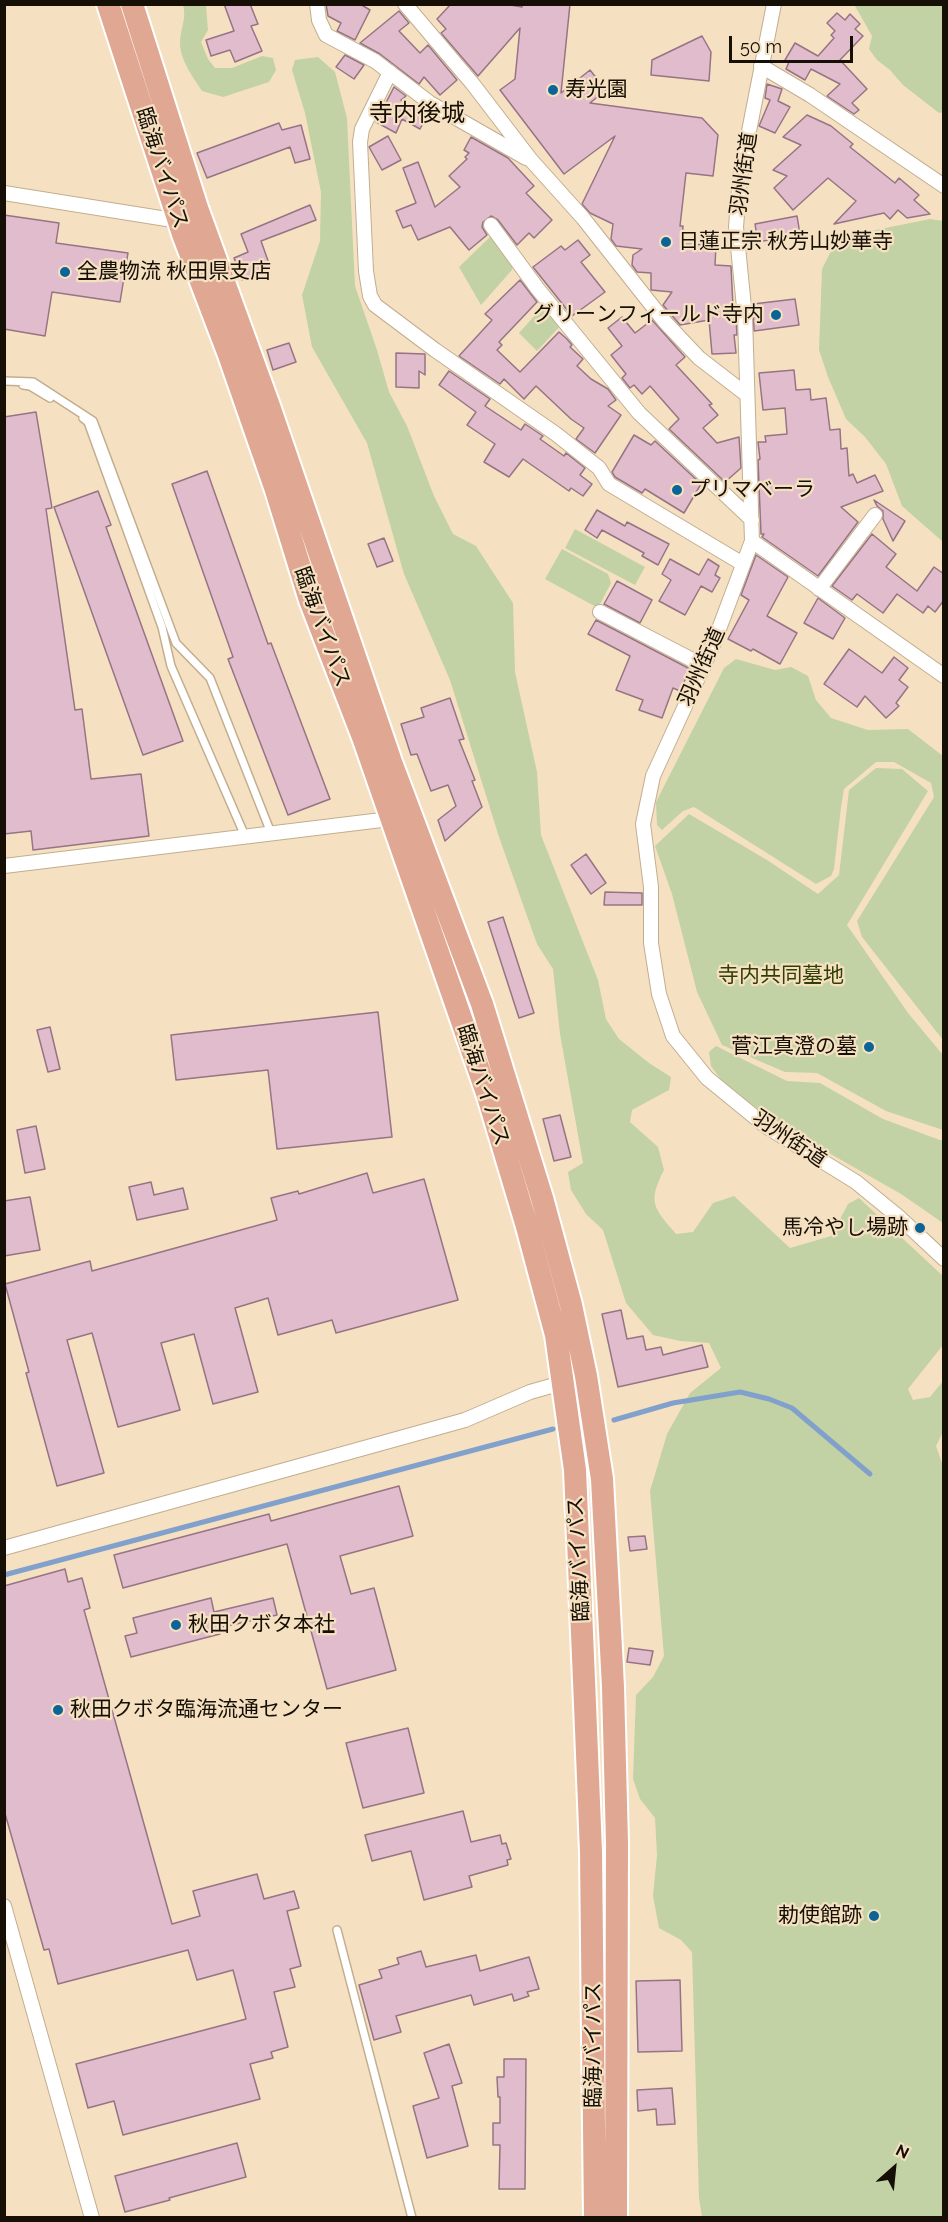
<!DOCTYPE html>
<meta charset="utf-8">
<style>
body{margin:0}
#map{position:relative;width:948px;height:2222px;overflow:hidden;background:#f5e1c1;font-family:Raleway,sans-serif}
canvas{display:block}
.frame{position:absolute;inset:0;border:6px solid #160f05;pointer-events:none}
.north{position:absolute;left:864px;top:2138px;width:60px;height:60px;-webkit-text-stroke:4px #f5e1c1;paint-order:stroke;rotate:27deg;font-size:16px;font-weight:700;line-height:24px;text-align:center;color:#160f05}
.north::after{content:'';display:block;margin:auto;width:21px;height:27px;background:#160f05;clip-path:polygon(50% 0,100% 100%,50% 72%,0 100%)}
.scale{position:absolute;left:729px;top:36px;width:124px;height:27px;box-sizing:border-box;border:3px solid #160f05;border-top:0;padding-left:8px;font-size:18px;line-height:21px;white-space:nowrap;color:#160f05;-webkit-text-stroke:4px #f5e1c1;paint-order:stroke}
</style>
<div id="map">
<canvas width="948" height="2222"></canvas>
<div class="frame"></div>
<div class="north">N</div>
<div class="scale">50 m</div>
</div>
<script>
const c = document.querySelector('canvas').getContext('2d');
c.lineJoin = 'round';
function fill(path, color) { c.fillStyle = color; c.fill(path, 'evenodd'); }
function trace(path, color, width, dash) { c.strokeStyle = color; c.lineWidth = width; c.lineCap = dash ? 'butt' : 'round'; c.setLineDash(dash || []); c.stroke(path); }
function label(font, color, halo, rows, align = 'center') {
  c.font = font + ' Raleway,"Noto Sans JP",sans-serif'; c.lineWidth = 4.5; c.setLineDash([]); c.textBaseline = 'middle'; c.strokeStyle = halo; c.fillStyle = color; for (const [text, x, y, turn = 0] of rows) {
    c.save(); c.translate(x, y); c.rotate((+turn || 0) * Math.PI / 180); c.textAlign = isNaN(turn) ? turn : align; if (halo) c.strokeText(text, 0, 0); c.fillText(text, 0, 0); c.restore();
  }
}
const green = new Path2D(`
 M183,5H206L208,30L201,42L208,59L215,68H232L262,56L273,58L276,70L269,82L223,97L202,91C193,77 180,60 180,43C180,29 187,19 183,5Z
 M847,5H943V112L939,113L903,85L890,70L877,60L869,49L872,36L855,6Z
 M318,57L335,72L347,118L355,286L377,350L389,392L407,426L434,496L453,534L476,546L513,603L515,672L537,772L541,835L598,980L606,1019L619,1039L649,1063L671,1077L669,1090L632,1110L630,1122L658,1147L664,1170C647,1203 654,1208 676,1234L693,1232L713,1203L734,1196L790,1248L831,1236L848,1204L859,1198L943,1276V1345L908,1389L913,1400L930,1397L943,1381V1432L936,1446L944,1469L943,2217H702L699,2198L692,1952L681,1940L659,1928L653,1896L657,1855L655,1818L640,1799L633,1779L636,1695L653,1677L664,1656L650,1491L667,1434L690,1393L721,1368L709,1343L680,1341L653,1335L626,1303L603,1230L586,1214L571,1190L568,1172L583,1163L560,1034L553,969L537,944L499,837L450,680L404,574L367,443L312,347L302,295L320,241L321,192L305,113L292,70L295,60Z
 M930,219L944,221L943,542L902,506L886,464L865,437L846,419L828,377L819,350L822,269L832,249L851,235Z
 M492,235L513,260L512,270L481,305L459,267Z
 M545,304L562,324L537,351L519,333Z
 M575,529L645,567L635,585L565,548Z
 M562,549L608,574L611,583L598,608L545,579Z
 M736,659L775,670L791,667L808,676L816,700L831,718L868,730L908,729L943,756V1040L862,937L857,921L934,797L931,783L894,762H876L844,789L841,807L834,869L831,876L816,884L694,807L683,811L662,830L657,825L656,802L724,668Z
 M876,768L902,769L928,791L847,925L908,1013L943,1055V1130L886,1111L817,1073L785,1072L722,1045L697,992L672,894L655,846L689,814L767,860L818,894L839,875L849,790Z
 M716,1046L787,1081L820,1083L883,1119L940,1140H943V1223L901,1194L799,1136L728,1089L711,1066L709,1052Z`);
const stream = new Path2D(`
 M614,1420L673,1403L740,1392L769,1399L792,1408L870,1474
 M4,1575L553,1429`);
const building = new Path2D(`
 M224,4H250L258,24L251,26L262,51L235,62L230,50L211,56L206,40L234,31Z
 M326,4H360L370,10L355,40L337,31L341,23L328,16Z
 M451,4H505L522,7V4H570L561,93L590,70L606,90L590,103L702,118L718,135L713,176L686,173L680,226H683L682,244L716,245L715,265L731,266L733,307H735L736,318L737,335H734L736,353L712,354L709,320L680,325L663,305L672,292L651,290V273L637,272L632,265L633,255L642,249L616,246L611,239L613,224L590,213L582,204L615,136L564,174L500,90L515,79L520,28L478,76L441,33L446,29L437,19Z
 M399,11L409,23L399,31L420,53L428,45L457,80L440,95L424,77L419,84L380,54L360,43Z
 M837,13L845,20L850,14L860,24L855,29L863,36L840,60L867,89L852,103L859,110L854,114L827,96L840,84L811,69L805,80L786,69L789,62L785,60L795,43L818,56L834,38L831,35L835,31L827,23Z
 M702,36L711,52L709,81L651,75L652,60Z
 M345,55L364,65L354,79L336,67Z
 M767,84L782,89L778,101L790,107L775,133L759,126L770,100L765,98Z
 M394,87L406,96L401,100L428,114L420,129L402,119L396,133L376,122Z
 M807,115L831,126L853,144L850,147L895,183L899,178L919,195L914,200L930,214L907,218L898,210L890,219L884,213L834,224L856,201L828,178L793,210L774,188L787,176L773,170L801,145L783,137Z
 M279,123L282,130L301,125L310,159L295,163L290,147L207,178L197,153Z
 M388,136L401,160L382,170L369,147Z
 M471,137L508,158L534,186L526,193L552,220L534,238L529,233L517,245L498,220L491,216L483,222L482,227L487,235L469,250L450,227L418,240L411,225L403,228L396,211L416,203L403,168L418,162L435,207L460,187L449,176L467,159L465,157L469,153L464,150Z
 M310,205L316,220L261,241L271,269L242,280L234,258L248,252L241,234Z
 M4,215L59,223L56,243L128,253L120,302L52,292L45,336L4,329Z
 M797,216L800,234L758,242L755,224Z
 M578,240L590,255L581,262L605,292L572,316L533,267L561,246L565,250Z
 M520,280L537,302L499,342L502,345L497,350L520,372L559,332L567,339L572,345L570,347L583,359L577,366L591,379L608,389L616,400L608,406L621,415L595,453L576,439L584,428L571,419L536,386L524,399L504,379L500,384L459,356L492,320L485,314Z
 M795,299L799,325L754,331L753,304Z
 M622,317L635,333L652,320L685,357L676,365L712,404L709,405L718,415L703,428L717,443L739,437L741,468L725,482L669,429L679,419L650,386L642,394L634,385L630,388L622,378L626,374L611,355L622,346L608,328Z
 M289,343L296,362L273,370L267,350Z
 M396,353L425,354V375L419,371V388L396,387Z
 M794,370L796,390L810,389L811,400L826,398L830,430L840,429L841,449L847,448L849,476L853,474L857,483L875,475L883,491L841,507L858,522L818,576L762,537L764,534H761L758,460L760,459L758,442H766L765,436L787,434L785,408L763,410L759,373Z
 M449,371L490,399L485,406L521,430L525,424L543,436L540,439L564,456L566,453L585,468L580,475L592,484L583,496L571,488L569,491L523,459L509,477L484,462L495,444L467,425L476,412L439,385Z
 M36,412L52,508L46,509L75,710L82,709L91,779L141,774L149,836L33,850L31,831L4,834V417Z
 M634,435L651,445L655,441L701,484L684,513L645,489L642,493L615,477L612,472Z
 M207,471L268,644L271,643L330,799L288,815L228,659L233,657L172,484Z
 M98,491L111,525L106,527L183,741L143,755L54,507Z
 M874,500L905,521L893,541L883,519V511L877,506Z
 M597,510L625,526L627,522L669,544L658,565L642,556L644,553L602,530L597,538L585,530Z
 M872,534L896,554L886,567L917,591L934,567L944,574V600L935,612L928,606L923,613L897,594L883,613L857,594L852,600L832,586Z
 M384,538L393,561L377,567L368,544Z
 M756,555L788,577L767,616L797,633L780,664L753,649L751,651L728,639L749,600L741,595Z
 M670,559L699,575L708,559L719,566L715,575L720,578L712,592L701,586L685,615L659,601L671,580L662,574Z
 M617,581L652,600L640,623L604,604Z
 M818,598L845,618L833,639L804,623Z
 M596,620L690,669L680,691L673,688L662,718L639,710L643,700L616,690L630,656L588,634Z
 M849,649L882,673L894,657L908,668L899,680L908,687L896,703L899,706L886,718L865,696L857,707L824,684Z
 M450,698L464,739L459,740L475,780L472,781L482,807L445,841L438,820L456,806L448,785L431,791L417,754L411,755L401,724L424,717L421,708Z
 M586,854L606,883L591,894L571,865Z
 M605,892L642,893V905H604Z
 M503,917L534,1013L519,1018L488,922Z
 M378,1012L392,1137L277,1149L268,1070L176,1080L171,1035Z
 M50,1027L60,1069L48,1072L37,1030Z
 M560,1115L571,1157L554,1161L543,1119Z
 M36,1126L45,1169L25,1173L17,1130Z
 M367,1173L373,1193L424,1179L458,1300L336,1333L332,1320L278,1335L268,1298L235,1308L258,1392L213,1404L194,1334L161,1343L180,1410L118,1427L92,1333L67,1340L104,1473L57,1486L26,1373L29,1372L5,1284L90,1261L92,1271L277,1220L271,1198L298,1191L299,1194Z
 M151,1182L154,1195L183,1188L188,1209L137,1220L129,1187Z
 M30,1197L40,1250L4,1256V1201Z
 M621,1310L627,1339L643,1336L646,1350L661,1347L663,1355L702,1345L708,1367L618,1387L602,1314Z
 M399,1486L413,1536L340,1556L351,1594L374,1588L396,1670L327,1689L287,1544L123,1588L114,1555L269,1514L271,1521Z
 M645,1536L647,1549L630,1551L628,1537Z
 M65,1569L68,1582L82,1578L90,1608L84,1610L172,1924L200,1916L193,1891L257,1874L264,1899L294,1891L299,1908L287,1911L301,1966L290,1969L295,1987L274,1992L288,2047L271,2052L273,2058L250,2064L260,2099L123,2135L114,2101L88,2108L76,2064L246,2019L233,1970L197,1980L188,1950L58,1984L49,1949L44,1950L4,1810V1586Z
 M211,1598L214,1612L273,1598L277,1615L218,1628L220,1634L131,1657L125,1636L137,1633L133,1618Z
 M629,1648L653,1651L650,1665L627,1662Z
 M408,1728L424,1793L363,1808L346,1743Z
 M463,1811L471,1842L500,1835L502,1844L506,1843L511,1859L507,1860L508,1865L469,1876L472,1887L424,1900L411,1851L372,1861L365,1835Z
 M421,1951L426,1967L476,1955L480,1971L529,1957L539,1989L527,1992L529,1996L514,2001L512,1994L474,2005L471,1995L396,2016L401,2032L374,2040L359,1985L382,1978L379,1970L399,1964L397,1958Z
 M680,1980L682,2051L638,2052L636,1981Z
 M449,2044L462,2083L452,2086L468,2146L427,2158L413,2106L439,2098L424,2053Z
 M504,2059H526L525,2189H499L500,2145H493V2123H500V2097H498L497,2077H504Z
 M672,2088L675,2124L657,2125L656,2109L638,2111L637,2090Z
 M237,2143L246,2177L169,2198L170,2200L125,2212L115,2176Z`);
const service = new Path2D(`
 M4,381L33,382L93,421L176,643L210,678L271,833
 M23,385L30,386L50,398
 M83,418L88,422L162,627L171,666L245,836
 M337,1930L412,2218`);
const minor = new Path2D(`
 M317,4L319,20L326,35L375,61L430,103L526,158
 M405,4L472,83L531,160L583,218L665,322L699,358L747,395
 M774,4L740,177L736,227L745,317L752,541L713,645L653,776L643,824L651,887V943L659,994L673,1036L707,1078L767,1127L856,1182L900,1218L944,1259
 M761,66L810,95L944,186
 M390,72L362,129L360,142L366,271L370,296L375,305L435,350L556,434L599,468L609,484L743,564
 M4,193L179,221
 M491,225L537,288L639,413L752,520
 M752,541L944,676
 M819,589L875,515
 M600,612L704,666
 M4,866L398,818
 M4,1548L465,1420L530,1392L586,1376
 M4,1906L92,2218`);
const trunk = new Path2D(`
 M108,4L183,234L228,352L276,490L310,600L363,737L488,1096L526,1223L556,1335L575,1470L584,1680L591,1852L595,2218
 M132,4L197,208L269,406L391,762L482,1004L542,1198L571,1305L586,1376L602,1479L613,1687L617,1843L616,2218`);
const markers = [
 [553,90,6,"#0b6495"],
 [666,242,6,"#0b6495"],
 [65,272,6,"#0b6495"],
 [776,315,6,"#0b6495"],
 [677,490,6,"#0b6495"],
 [869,1047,6,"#0b6495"],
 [920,1228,6,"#0b6495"],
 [176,1625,6,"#0b6495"],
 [58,1710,6,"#0b6495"],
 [874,1916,6,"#0b6495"]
];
const poiNames = [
 ["寿光園",565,90],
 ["日蓮正宗 秋芳山妙華寺",678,242],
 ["全農物流 秋田県支店",77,272],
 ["グリーンフィールド寺内",764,315,"right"],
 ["プリマベーラ",689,490],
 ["菅江真澄の墓",857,1047,"right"],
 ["馬冷やし場跡",908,1228,"right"],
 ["秋田クボタ本社",188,1625],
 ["秋田クボタ臨海流通センター",70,1710],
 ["勅使館跡",862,1916,"right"]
];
const streetNames = [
 ["臨海バイパス",162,168,72],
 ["羽州街道",744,174,-82],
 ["臨海バイパス",322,627,70],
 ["羽州街道",702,667,-66],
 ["臨海バイパス",483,1085,72],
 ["羽州街道",789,1139,34],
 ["臨海バイパス",579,1559,-93],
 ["臨海バイパス",594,2045,-90]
];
const parkNames = [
 ["寺内共同墓地",781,976]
];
const quarterNames = [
 ["寺内後城",417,114]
];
fill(green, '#c2d2a5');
trace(stream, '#81a0cb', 5);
fill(building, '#e1bccd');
trace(building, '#967484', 1.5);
trace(service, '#c2ae8f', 10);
trace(minor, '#c2ae8f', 16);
trace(trunk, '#fff', 26);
trace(service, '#fff', 7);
trace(minor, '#fff', 14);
trace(trunk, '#e0a892', 22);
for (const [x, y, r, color] of markers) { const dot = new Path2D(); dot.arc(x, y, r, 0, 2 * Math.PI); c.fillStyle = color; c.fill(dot); trace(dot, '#f5e1c1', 2); }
label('21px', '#160f05', '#f5e1c1', poiNames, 'left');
label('21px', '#160f05', '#f5e1c1', streetNames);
label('21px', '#303f03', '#f5e1c1', parkNames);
label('24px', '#160f05', '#f5e1c1', quarterNames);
</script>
